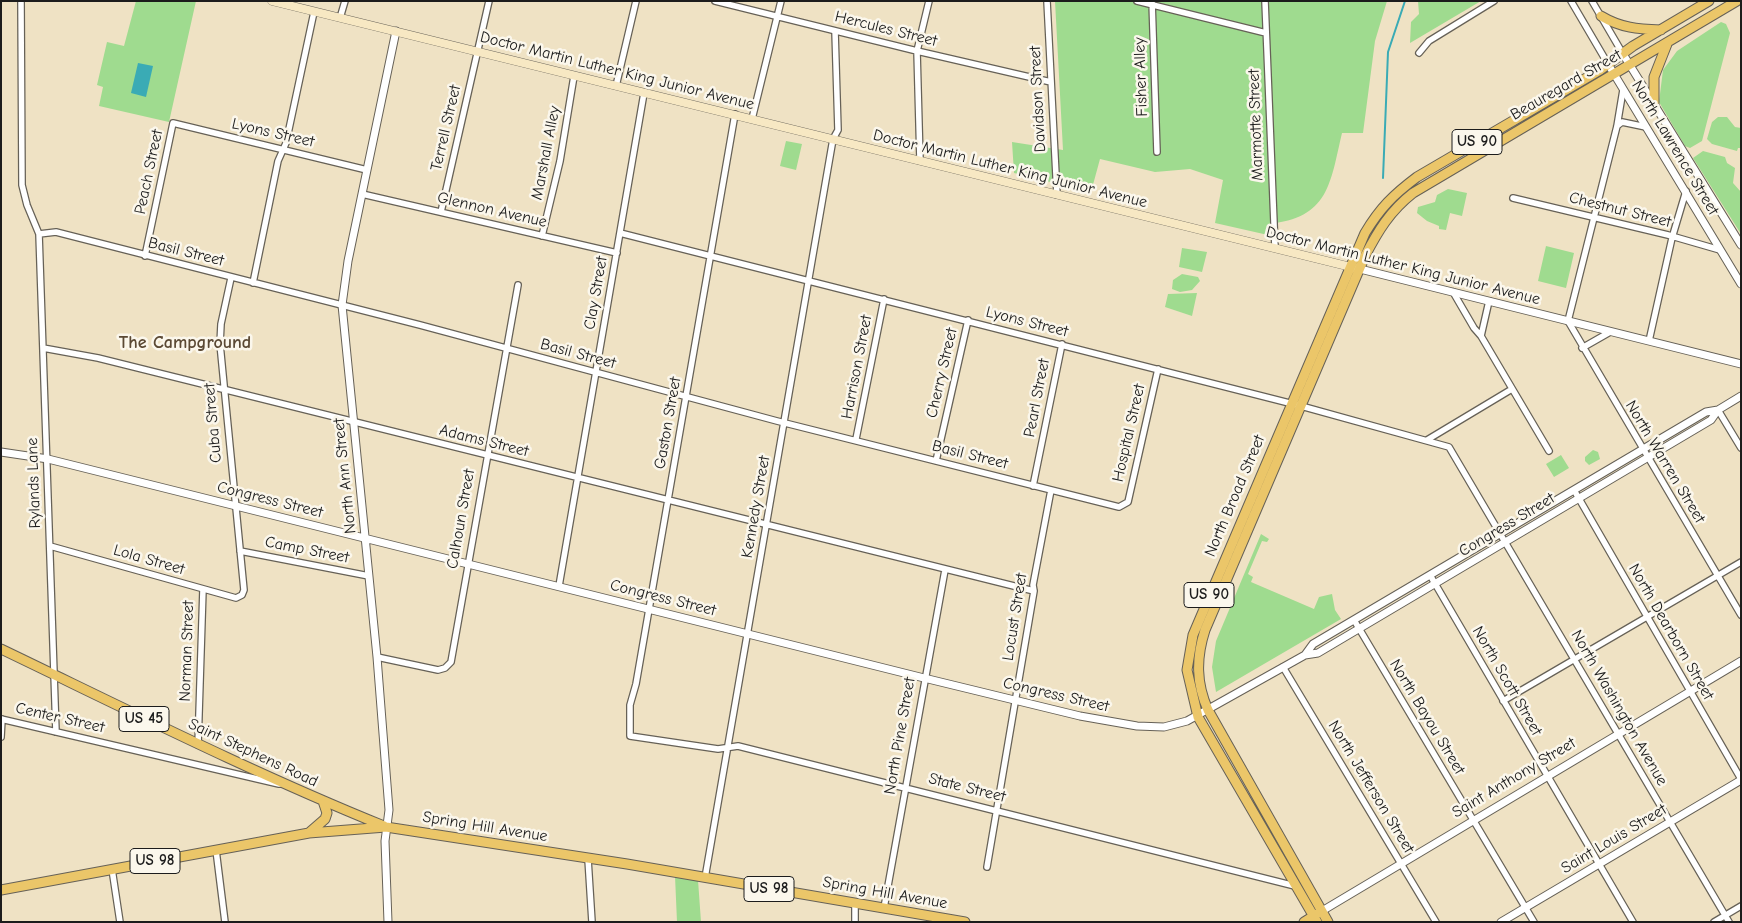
<!DOCTYPE html>
<style>
body{margin:0}
#map{position:relative;width:1742px;height:923px;overflow:hidden;background:#efe2c4;font-family:"Comic Neue",sans-serif}
canvas{display:block}
.frame{position:absolute;inset:0;border:2px solid #1c1c1c;pointer-events:none}
</style>
<div id="map">
<canvas width="1742" height="923"></canvas>
<div class="frame"></div>
</div>
<script>
const c = document.querySelector('canvas').getContext('2d');
c.lineJoin = 'round';
function fill(path, color) { c.fillStyle = color; c.fill(path, 'evenodd'); }
function trace(path, color, width, dash) { c.strokeStyle = color; c.lineWidth = width; c.lineCap = dash ? 'butt' : 'round'; c.setLineDash(dash || []); c.stroke(path); }
function label(font, color, halo, rows, align = 'center') {
  c.font = font + ' "Comic Neue",sans-serif'; c.lineWidth = 5; c.setLineDash([]); c.textBaseline = 'middle'; c.strokeStyle = halo; c.fillStyle = color; for (const [text, x, y, turn = 0] of rows) {
    c.save(); c.translate(x, y); c.rotate((+turn || 0) * Math.PI / 180); c.textAlign = isNaN(turn) ? turn : align; if (halo) c.strokeText(text, 0, 0); c.fillText(text, 0, 0); c.restore();
  }
}
const green = new Path2D(`
 M136,1H196L169,122L99,106L103,87L97,85L107,42L124,46Z
 M1055,1H1387L1375,41L1363,133H1342C1330,184 1329,218 1268,224V235L1215,223L1223,180L1190,169L1155,172L1100,159L1091,192L1014,173L1012,142L1063,150Z
 M1418,1H1481L1410,43L1411,22L1419,14Z
 M1721,22L1726,24L1730,33L1702,141L1690,148L1685,146L1659,102L1663,70L1677,51Z
 M1718,117H1727L1735,127L1741,128V148H1738L1737,151L1712,144L1707,139L1712,122Z
 M786,141L802,144L796,170L780,166Z
 M1703,151L1725,157L1727,163L1735,168L1733,183L1741,192V234L1693,158Z
 M1448,189L1467,193L1462,216L1450,213L1446,230L1439,229V226L1427,221L1417,213L1418,207L1435,202L1437,195Z
 M1546,246L1574,253L1566,288L1538,281Z
 M1182,248L1207,252L1202,272L1179,267Z
 M1182,274L1198,277L1200,281L1192,290L1180,292L1172,289L1173,280Z
 M1197,293L1192,316L1165,307L1168,294Z
 M1593,450L1598,452L1600,459L1589,465L1585,461V457Z
 M1561,455L1569,468L1554,477L1546,464Z
 M1261,534L1269,539L1267,542L1262,541L1248,574L1253,577L1251,582L1314,609L1319,597L1332,594L1335,610L1341,619L1216,692L1212,667L1216,641Z
 M675,876L698,880L701,922H677Z`);
const water = new Path2D(`
 M138,63L153,66L146,97L131,93Z`);
const stream = new Path2D(`
 M1383,178L1388,52L1405,1`);
const minor = new Path2D(`
 M21,1L22,185L27,205L39,234L56,732
 M715,1L917,51L1051,82
 M1047,1L1057,195
 M1137,1L1266,33
 M1152,1L1157,152
 M1265,1L1275,248
 M1571,1L1608,64
 M1592,1L1623,54
 M340,18L345,1
 M1419,53L1429,41L1494,1
 M616,86L636,1
 M1623,90L1617,126L1568,321L1741,615
 M735,114L636,684L630,705V736L718,749L738,746L1295,886
 M752,119L781,1
 M1617,126L1622,122L1646,127
 M920,161L917,51L929,1
 M362,194L617,253
 M1513,198L1668,235L1720,250
 M441,212L489,1
 M620,233L1301,406L1449,447L1729,922
 M39,234L56,232L420,325L777,421L1119,507L1128,502L1158,369
 M542,236L560,161L574,76
 M145,256L173,123L367,170
 M253,283L278,161L286,143L314,12
 M1453,292L1474,328L1481,336
 M1489,301L1481,336L1549,451
 M1649,341L1672,238L1686,191
 M43,348L98,358L1034,591
 M1582,348L1610,332
 M1718,410L1741,448
 M856,439L884,299
 M1427,440L1512,389
 M936,461L968,320
 M1033,486L1062,344
 M1574,490L1741,779
 M50,546L236,598L242,595L244,590L220,344L221,324L231,278
 M240,551L369,576
 M1430,575L1633,922
 M559,586L644,93
 M1354,620L1534,922
 M377,657L438,670L445,668L451,662L518,285
 M1283,667L1436,922
 M1503,701L1741,562
 M1,719L279,784
 M1,737L2,719
 M198,745L203,589
 M216,850L225,922
 M588,859L592,922
 M987,867L1034,591L1033,585L1051,490
 M112,869L120,922
 M705,878L833,139L838,130L835,31
 M884,908L945,570
 M855,922V903
 M1714,922L1741,906`);
const tertiary = new Path2D(`
 M1623,54L1741,245
 M1608,64L1741,284
 M1360,269L1741,364
 M1,452L48,459L924,678L1080,716L1137,726L1164,727L1187,721L1305,655L1318,653L1711,420L1718,410
 M1305,655L1313,644L1706,412L1718,410L1741,396
 M1322,911L1741,661
 M388,922L385,841L389,810L377,657L342,305L348,261L396,31
 M1501,922L1741,780`);
const secondary = new Path2D(`
 M272,1L1355,268`);
const primary = new Path2D(`
 M1601,16C1621,28 1638,29 1661,30
 M1654,104V77L1667,44
 M1,649C128,710 253,773 384,826
 M310,832L325,819L327,813L323,801
 M1,890L309,833L386,827L627,864L965,922
 M1304,922L1317,914
 M1317,922L1198,717L1187,670L1193,635L1365,233C1380,208 1393,195 1417,177L1600,70L1633,46L1709,1
 M1328,922L1208,710C1196,683 1196,658 1205,630L1365,256C1378,231 1390,211 1413,193L1737,1`);
const shields = [
 [1477,142,50],
 [1209,595,50],
 [144,719,50],
 [155,861,50],
 [769,889,50]
];
const shieldNames = [
 ["US 90",1477,142],
 ["US 90",1209,595],
 ["US 45",144,719],
 ["US 98",155,861],
 ["US 98",769,889]
];
const streetNames = [
 ["Hercules Street",886,29,14],
 ["Doctor Martin Luther King Junior Avenue",617,71,14],
 ["Fisher Alley",1141,77,-92],
 ["Beauregard Street",1566,85,-30],
 ["Davidson Street",1038,99,-93],
 ["Marmotte Street",1256,125,-92],
 ["Terrell Street",446,128,-77],
 ["Lyons Street",273,133,13],
 ["North Lawrence Street",1675,148,59],
 ["Marshall Alley",546,153,-79],
 ["Doctor Martin Luther King Junior Avenue",1010,169,14],
 ["Peach Street",149,172,-78],
 ["Glennon Avenue",492,210,13],
 ["Chestnut Street",1620,210,14],
 ["Basil Street",186,252,14],
 ["Doctor Martin Luther King Junior Avenue",1403,266,14],
 ["Clay Street",596,293,-80],
 ["Lyons Street",1027,322,14],
 ["Basil Street",578,354,15],
 ["Harrison Street",857,367,-79],
 ["Cherry Street",942,373,-77],
 ["Pearl Street",1037,398,-79],
 ["Cuba Street",213,423,-95],
 ["Gaston Street",668,423,-80],
 ["Hospital Street",1129,433,-77],
 ["Adams Street",484,441,14],
 ["Basil Street",970,455,14],
 ["North Warren Street",1665,462,59],
 ["North Ann Street",345,476,-96],
 ["Rylands Lane",34,483,-92],
 ["North Broad Street",1235,496,-67],
 ["Congress Street",270,500,14],
 ["Kennedy Street",756,507,-80],
 ["Calhoun Street",461,519,-80],
 ["Congress Street",1507,525,-31],
 ["Camp Street",307,550,11],
 ["Lola Street",149,560,16],
 ["Congress Street",663,598,14],
 ["Locust Street",1015,617,-81],
 ["North Dearborn Street",1671,632,60],
 ["Norman Street",187,651,-88],
 ["North Scott Street",1507,681,60],
 ["Congress Street",1056,695,13],
 ["North Washington Avenue",1619,708,60],
 ["North Bayou Street",1427,717,59],
 ["Center Street",60,718,13],
 ["North Pine Street",900,736,-80],
 ["Saint Stephens Road",253,753,25],
 ["Saint Anthony Street",1514,778,-31],
 ["North Jefferson Street",1371,787,59],
 ["State Street",967,788,14],
 ["Spring Hill Avenue",485,827,9],
 ["Saint Louis Street",1614,839,-31],
 ["Spring Hill Avenue",885,893,10]
];
const neighbourhoodNames = [
 ["The Campground",185,343]
];
fill(green, '#9fdb8f');
fill(water, '#3aabb5');
trace(stream, '#3aabb5', 2);
trace(minor, '#666157', 8);
trace(tertiary, '#666157', 9);
trace(secondary, '#666157', 9);
trace(primary, '#666157', 11);
trace(minor, '#fff', 5.5);
trace(tertiary, '#fff', 7);
trace(secondary, '#f7e8c3', 8);
trace(primary, '#ebc669', 9);
for (const [x, y, w] of shields) { const box = new Path2D(); box.roundRect(x - w / 2, y - 12.5, w, 25, 4); c.fillStyle = '#fbf7ec'; c.fill(box); trace(box, '#1c1c1c', 1); }
label('bold 15px', '#1c1c1c', null, shieldNames);
label('16px', '#1c1c1c', '#fbf7ec', streetNames);
label('bold 18px', '#5b4934', '#fbf7ec', neighbourhoodNames);
</script>
